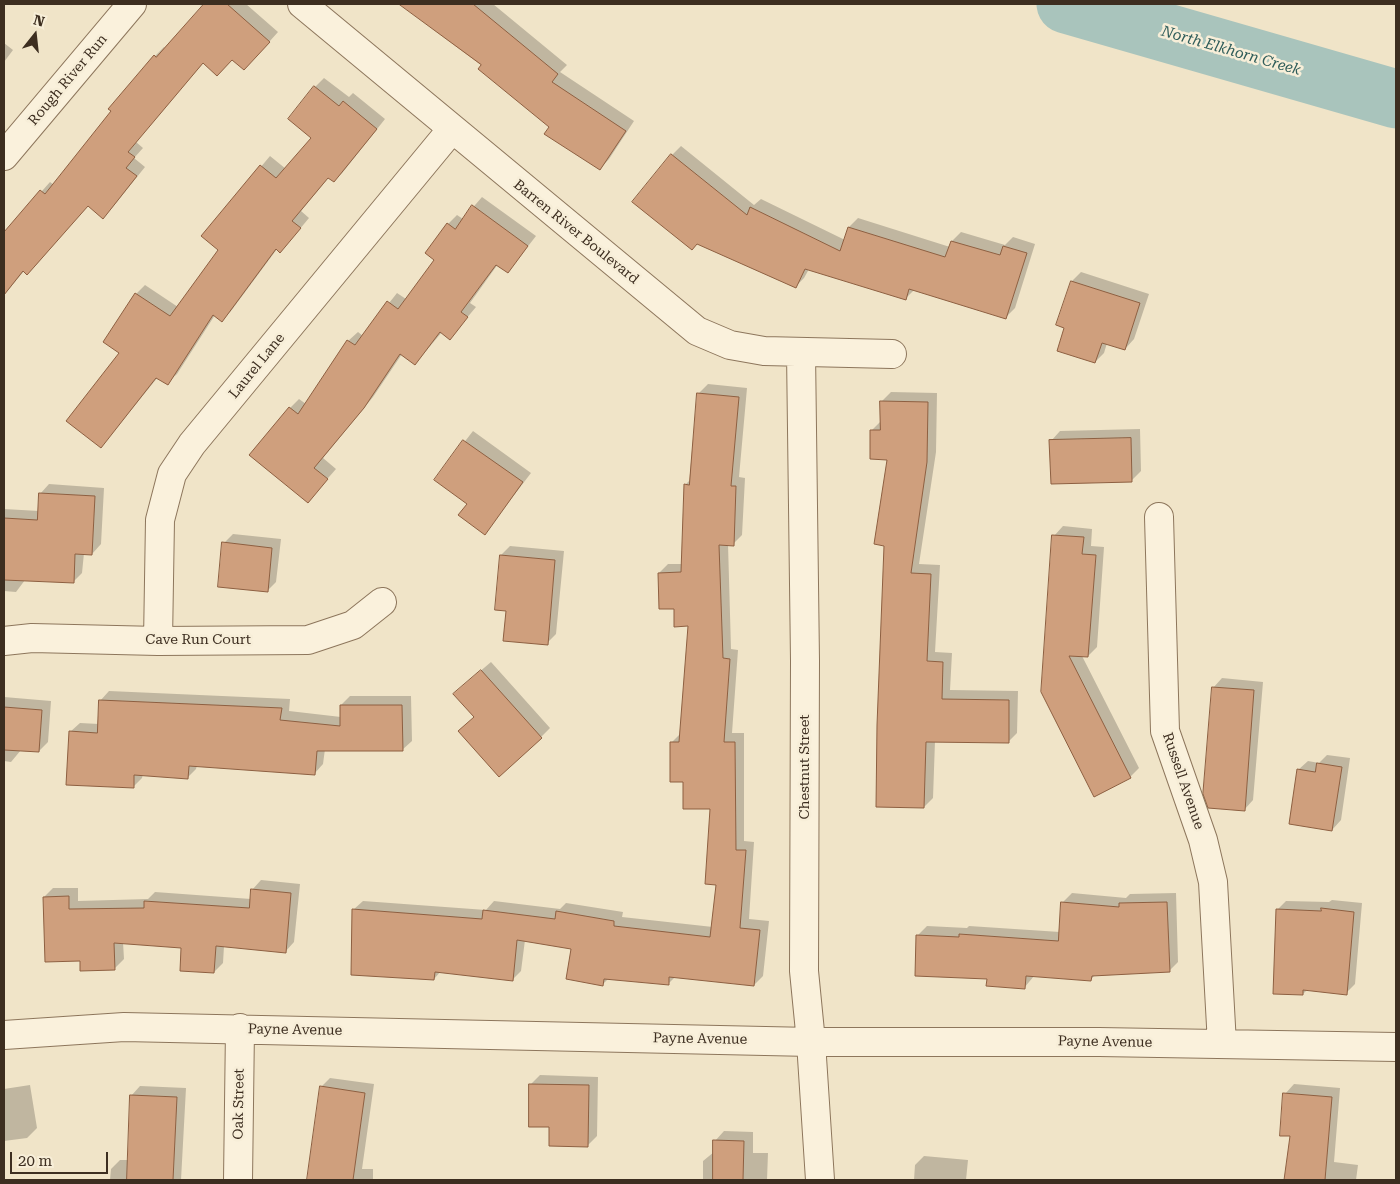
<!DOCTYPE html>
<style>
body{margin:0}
#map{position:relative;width:1400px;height:1184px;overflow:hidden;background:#f0e4c8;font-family:"Roboto Serif",serif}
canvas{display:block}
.frame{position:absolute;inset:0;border:5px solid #3d2e20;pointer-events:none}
.north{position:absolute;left:10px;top:10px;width:50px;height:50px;-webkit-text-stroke:4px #f7eed8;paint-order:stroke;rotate:16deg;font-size:14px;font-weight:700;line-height:20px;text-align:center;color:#3d2e20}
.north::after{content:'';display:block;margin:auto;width:18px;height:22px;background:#3d2e20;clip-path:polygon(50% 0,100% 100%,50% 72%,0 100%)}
.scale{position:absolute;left:10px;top:1152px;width:98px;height:22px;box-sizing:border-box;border:2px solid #3d2e20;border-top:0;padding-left:6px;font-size:15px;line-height:18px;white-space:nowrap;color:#3d2e20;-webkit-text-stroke:4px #f7eed8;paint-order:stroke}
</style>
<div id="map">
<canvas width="1400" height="1184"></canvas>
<div class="frame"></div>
<div class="north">N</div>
<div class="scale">20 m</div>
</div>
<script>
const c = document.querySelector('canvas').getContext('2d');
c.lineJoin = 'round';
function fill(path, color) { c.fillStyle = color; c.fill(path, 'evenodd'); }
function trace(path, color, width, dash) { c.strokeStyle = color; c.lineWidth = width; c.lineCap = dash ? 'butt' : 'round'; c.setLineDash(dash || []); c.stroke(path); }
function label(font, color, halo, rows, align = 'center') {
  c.font = font + ' "Roboto Serif",serif'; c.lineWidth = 5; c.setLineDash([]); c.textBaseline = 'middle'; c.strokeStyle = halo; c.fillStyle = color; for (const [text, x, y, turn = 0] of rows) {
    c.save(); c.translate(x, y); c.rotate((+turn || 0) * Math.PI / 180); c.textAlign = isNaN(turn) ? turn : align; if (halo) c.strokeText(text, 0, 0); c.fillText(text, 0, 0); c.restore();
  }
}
const shadow = new Path2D(`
 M206,4H246L278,32L253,60L232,58L204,62L136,142L143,148L134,158L145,167L112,208L103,217L88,205L36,265L27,274L24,271L4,295V234L50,182L54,185L155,56L164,47L166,49Z
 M408,4H493L567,65L560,72L634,121L609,159L600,169L483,64Z
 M4,43L13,50L4,62Z
 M324,78L349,97L353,93L385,119L343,172L334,181L329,177L301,211L309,218L289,242L277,249L231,311L222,320L215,315L177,374L167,383L158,377L101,447L121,353L136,294L145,285L178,307L220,250L203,236L270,156L286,169L313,138L315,87Z
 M681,146L754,205L761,199L845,240L849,227L858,218L950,247L952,241L961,232L1005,245L1013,237L1035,244L1015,308L1006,317L915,289L905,299L809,269L804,278L795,287L698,243L672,155Z
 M482,197L536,236L508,272L498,264L470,303L476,307L450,338L442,332L415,364L402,354L373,397L323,458L336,469L308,501L290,408L299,399L306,404L348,341L358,332L363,336L397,293L406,299L436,260L448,224L457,215L463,219Z
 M1081,272L1149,294L1134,339L1125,349L1107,343L1104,353L1095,362L1066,327L1072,281Z
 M708,384L747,388L739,477L745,478L742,535L733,544H728L731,649L738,650L732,733H744V841L754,842L749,919L769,921L763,976L754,985L675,977L668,984L609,978L603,984L573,948L525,940L521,971L512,980L441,971L434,979L353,910L363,901L486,910L494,901L560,909L566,903L623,912L622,917L713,927L717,884L711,808L684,781L671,743L680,734L689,625L675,608L659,573L668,564H682L685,485L690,480L698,394Z
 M891,392L937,393L936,452L919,564L940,565L935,652L952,653L950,690L1018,691L1017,733L1008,742L935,741L933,798L924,807L888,458L871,431L881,421L882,401Z
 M1140,429L1141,471L1131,481L1051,441L1060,431Z
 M473,431L531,473L485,533L469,503L435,480Z
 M49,484L104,488L101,544L92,554L84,553L82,573L73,582L25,580L16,592L4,591V509L39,511L40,494Z
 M1063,526L1092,529L1091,546L1104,547L1097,647L1088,656H1082L1139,768L1130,777L1042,692L1054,536Z
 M233,534L281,539L276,582L267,591L224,543Z
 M510,546L564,551L556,634L547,643L507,610L501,555Z
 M491,662L550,728L541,737L475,716L464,685Z
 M1222,678L1263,682L1253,800L1244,810L1213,688Z
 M109,691L290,699L289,711L341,717V705L350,696H411L412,741L402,750L325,749L323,764L314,774L197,765L196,769L187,778L143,774L142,778L133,787L70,732L80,723L99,724L100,701Z
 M4,697L51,701L48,742L39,751L21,750L11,762L4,761Z
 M1327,755L1350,758L1341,820L1332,830L1298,770L1308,761L1319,763Z
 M261,880L300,884L294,942L285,952L224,946L223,963L214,972L183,947L123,942L124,959L115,968L81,960L44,897L53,888H78V901L148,899L155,892L251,899L252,890Z
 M1072,893L1126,898L1130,894L1176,893L1178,962L1169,971L1096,974L1091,979L1034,976L1024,988L988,978L917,936L927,926L967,928L969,926L1060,932L1062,903Z
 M1332,900L1362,903L1355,984L1346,993L1307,990L1303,994L1277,910L1286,901L1329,902Z
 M540,1075L598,1077L597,1136L588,1145L550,1126L531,1084Z
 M330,1078L374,1084L362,1169H373V1180H309L310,1157L321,1087Z
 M1294,1084L1340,1088L1334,1162L1358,1165L1356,1180H1286L1292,1135L1285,1094Z
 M30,1085L37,1128L27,1138L4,1141V1089Z
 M140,1086L186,1088L181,1180H110L111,1169L120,1160H129L131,1096Z
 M724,1131L753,1132V1153H768L767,1180H703V1161L714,1152L715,1141Z
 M924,1156L968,1160L966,1180H914L915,1165Z`);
const river = new Path2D(`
 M1066,4L1396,99`);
const building = new Path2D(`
 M204,4H227L270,42L244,70L232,60L217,76L203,63L128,152L135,157L126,168L137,176L103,219L88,206L27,275L23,271L4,295V232L40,190L45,194L111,111L108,109L154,55L156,57Z
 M399,4H473L558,74L552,82L626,131L600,170L544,134L549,127L478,69L481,65Z
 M314,86L339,106L343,101L377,129L334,182L328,178L292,221L301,228L280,253L276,249L222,322L213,315L168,385L156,378L101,448L66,421L119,353L103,342L135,293L170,316L218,250L201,236L260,165L276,178L311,138L288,119Z
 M671,154L747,215L750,207L840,251L848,227L945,257L951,241L1000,255L1003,246L1027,253L1006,319L909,289L906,300L805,269L796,288L697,244L692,250L632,202Z
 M472,205L528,246L508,273L496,265L461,312L468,317L450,340L440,332L415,365L400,354L364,408L314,468L328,479L308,503L249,455L289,407L298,414L347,340L355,345L387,301L398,309L434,260L425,253L447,223L455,229Z
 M1071,281L1140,303L1125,350L1102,343L1095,363L1057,351L1064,328L1056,325Z
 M697,393L739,397L731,486H736L734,546L719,545L723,658L730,659L724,742H735L736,850H746L740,928L760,930L754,986L669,977V985L604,979L603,986L566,979L571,949L517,940L513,981L435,972L434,980L351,975L352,909L482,919L483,910L555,919L556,911L614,921V926L710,937L716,885L705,884L710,809H683V782H670V742H679L688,626L674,627V609H659L658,573L681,572L684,484L689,485Z
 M880,401L928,402L927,462L911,573L931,574L927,661L943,662L942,699L1009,700V743L926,742L924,808L876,807L877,725L884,546L874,544L887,460L870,459V430H880Z
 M1131,438L1132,482L1051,484L1049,440Z
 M463,440L523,482L485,535L458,515L467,504L434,480Z
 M39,493L95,496L92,555L75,554L74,583L4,580V518L37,520Z
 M1052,535L1084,537L1082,554L1096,555L1088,657L1069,656L1131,778L1094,797L1041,692Z
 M222,542L272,548L268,592L218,587Z
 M500,555L555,560L548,645L503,641L506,611L495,610Z
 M481,670L542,738L499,777L458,731L474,717L453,694Z
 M1212,687L1254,690L1245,811L1208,808L1203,794Z
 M99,700L282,708L280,720L340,726V705H402L403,751H317L315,775L189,766L188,779L134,775V788L66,785L69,731L97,733Z
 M4,707L42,710L39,752L4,750Z
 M1317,763L1342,767L1332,831L1289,824L1297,769L1315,772Z
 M251,889L291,893L286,953L216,946L214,973L180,971L181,948L114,943L115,970L80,971V961L45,962L43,897L69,896V909L144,908V901L249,908Z
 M1061,902L1119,907V903L1167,902L1170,972L1092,976L1091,981L1026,976L1025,989L986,986L987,979L915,976L916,935L959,937V934L1058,941Z
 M1321,908L1354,912L1347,995L1303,990V995L1273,994L1276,909L1321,911Z
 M529,1084L589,1085L588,1147L549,1146V1127H529Z
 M320,1086L365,1093L353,1180H307Z
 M1283,1093L1332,1097L1325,1180H1284L1290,1136H1280Z
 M130,1095L177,1097L173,1180H127Z
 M713,1140L744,1141L743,1180H713Z`);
const street = new Path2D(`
 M302,4L697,331L730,345L764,351L892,354
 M4,156L132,4
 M801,352L805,661L804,971L811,1042L820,1180
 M1159,517L1165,731L1203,840L1213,882L1222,1044
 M4,641L32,638L158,641L308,640L353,625L382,602
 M158,641L160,520L172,474L192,444L452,129
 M4,1035L124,1027L811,1042H1099L1396,1047
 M238,1180L240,1028`);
const streetNames = [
 ["Rough River Run",68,80,-50],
 ["Barren River Boulevard",576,232,39],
 ["Laurel Lane",257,366,-51],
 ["Cave Run Court",198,640],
 ["Chestnut Street",805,767,-90],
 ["Russell Avenue",1183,781,71],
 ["Payne Avenue",295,1030,1],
 ["Payne Avenue",700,1039,1],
 ["Payne Avenue",1105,1042,1],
 ["Oak Street",239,1104,-89]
];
const waterNames = [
 ["North Elkhorn Creek",1231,51,16]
];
fill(shadow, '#0003');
trace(river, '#a9c4bc', 59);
fill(building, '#cf9f7d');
trace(building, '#8d5f41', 1);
trace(street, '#8d765c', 30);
trace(street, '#faf1dc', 28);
label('14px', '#3d2e20', '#f7eed8', streetNames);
label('italic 15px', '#2f5d5a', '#f7eed8', waterNames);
</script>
